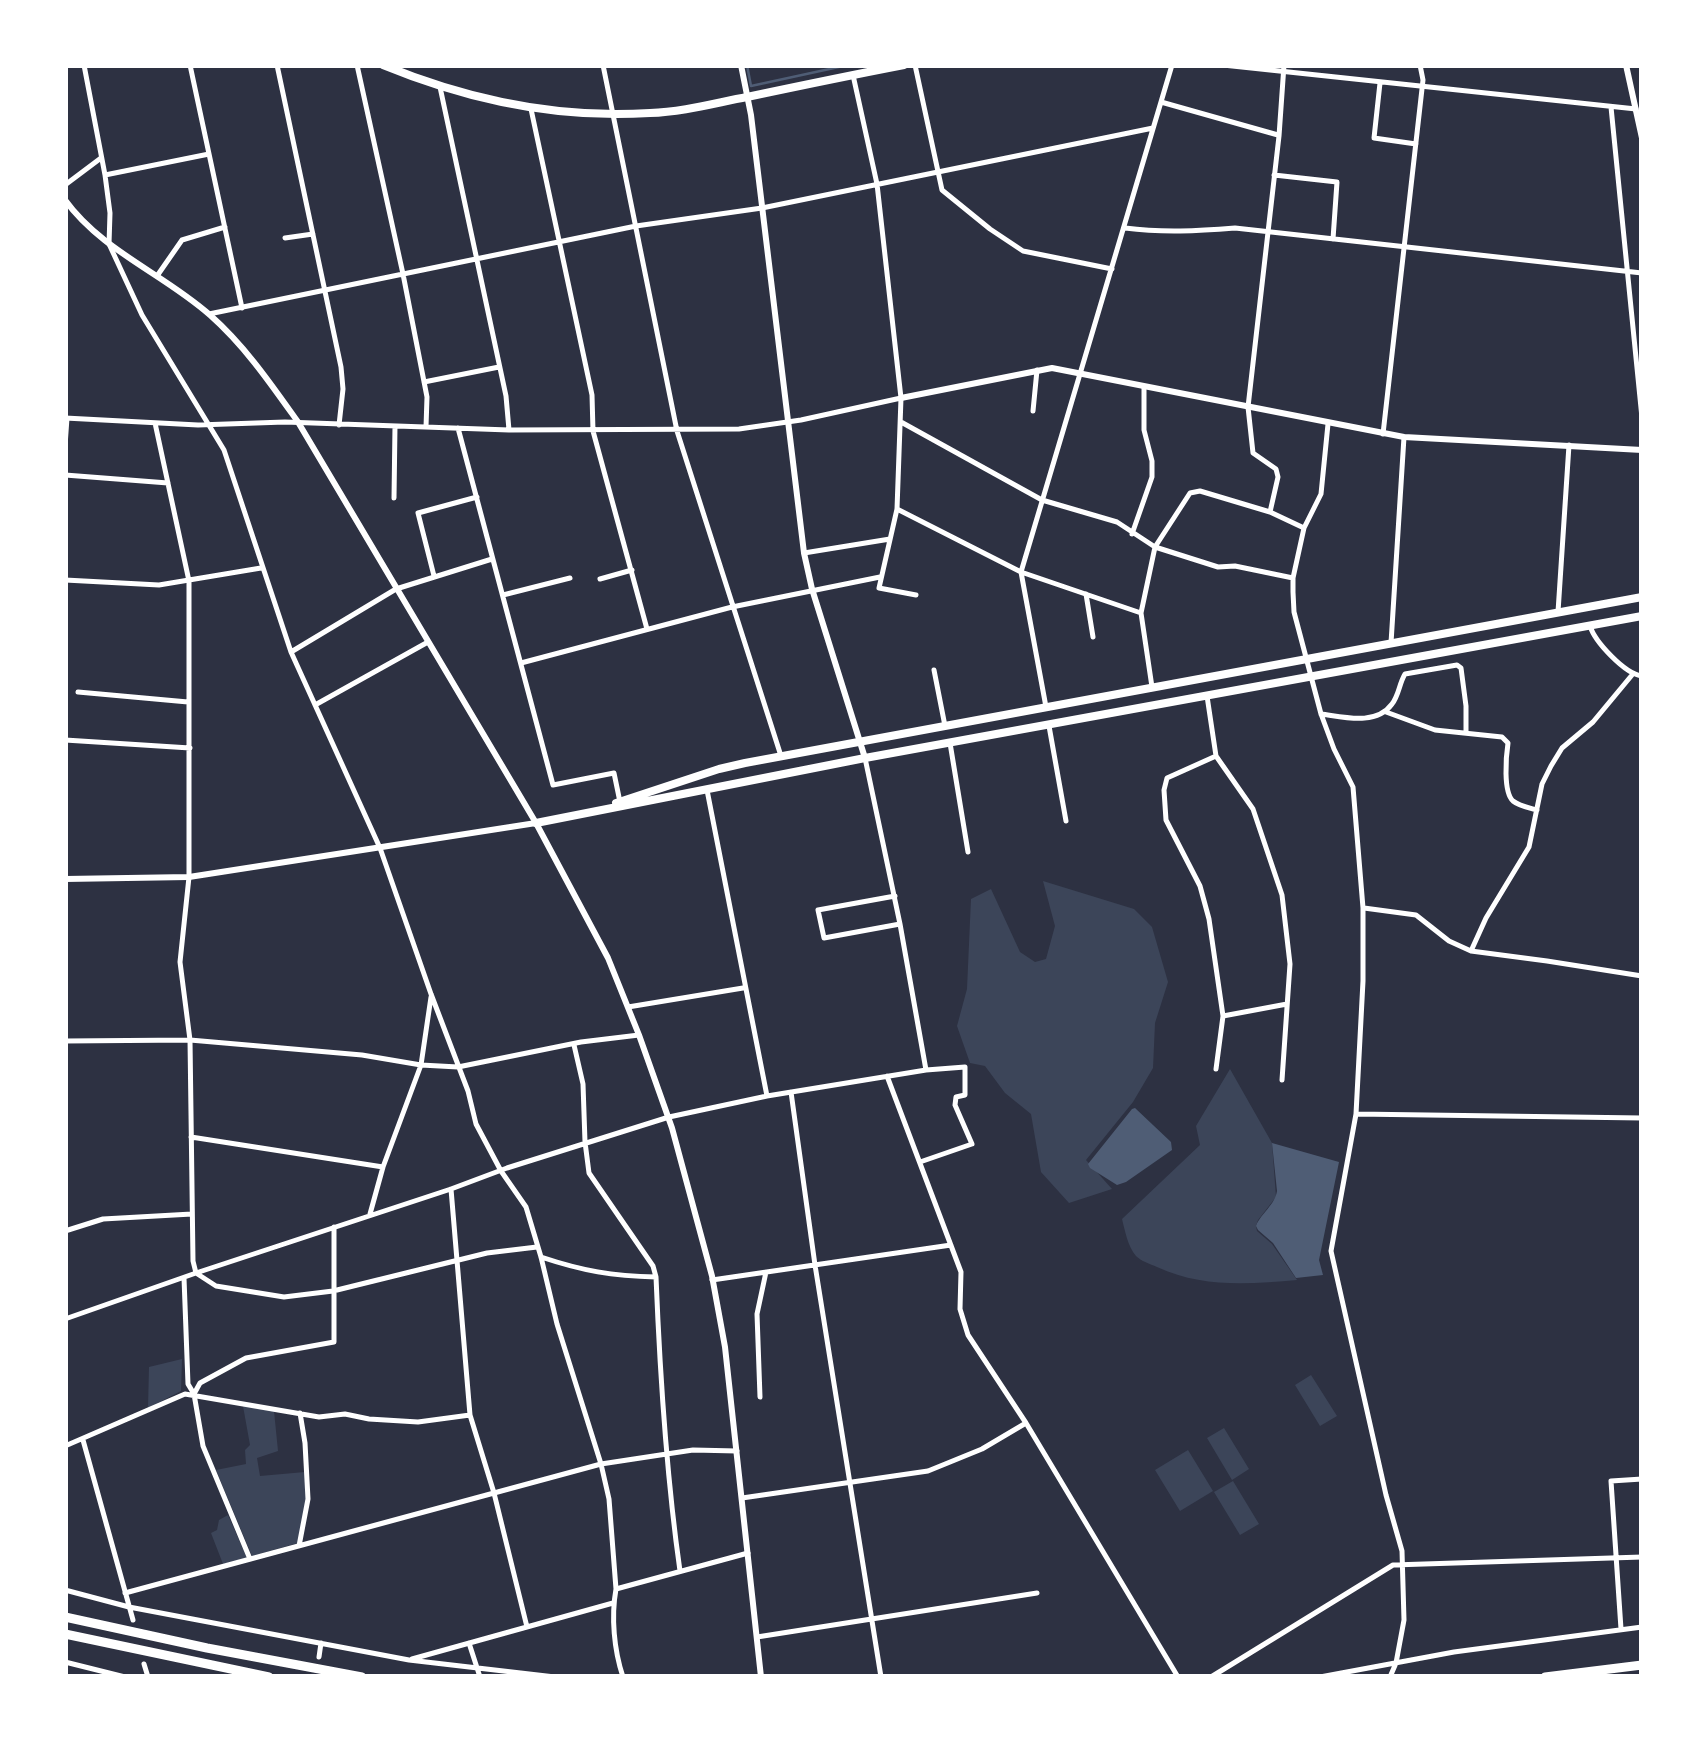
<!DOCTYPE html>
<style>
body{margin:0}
#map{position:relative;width:1707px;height:1742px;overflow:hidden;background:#2d3142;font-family:"Alegreya Sans",sans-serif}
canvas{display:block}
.frame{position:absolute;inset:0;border:68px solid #fff;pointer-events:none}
</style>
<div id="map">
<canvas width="1707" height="1742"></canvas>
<div class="frame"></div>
</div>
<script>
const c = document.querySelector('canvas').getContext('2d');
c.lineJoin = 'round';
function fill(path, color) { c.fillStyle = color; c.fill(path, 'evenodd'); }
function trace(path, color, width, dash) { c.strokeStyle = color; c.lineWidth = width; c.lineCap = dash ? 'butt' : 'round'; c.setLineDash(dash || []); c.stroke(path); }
const green = new Path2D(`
 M1043,881L1134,909L1152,927L1168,982L1155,1023L1153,1068L1133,1102L1086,1160L1112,1189L1069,1203L1041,1172L1031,1114L1005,1093L985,1066L970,1063L957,1026L967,989L971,899L991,889L1020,952L1035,962L1046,959L1055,926Z
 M1230,1069L1272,1143L1276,1197L1258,1220L1256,1226L1257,1231L1272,1244L1297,1280C1249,1284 1202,1288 1157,1267C1150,1264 1141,1261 1136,1256C1128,1247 1125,1231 1122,1219L1200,1145L1196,1126Z
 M182,1359L181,1391L148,1408L149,1367Z
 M1311,1375L1337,1416L1320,1426L1295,1385Z
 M243,1406L274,1411L278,1451L257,1458L260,1476L305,1472L306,1499L298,1543L252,1556L216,1470L246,1464L245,1450L250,1445Z
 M1224,1428L1249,1469L1232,1480L1207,1438Z
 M1188,1450L1213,1491L1180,1511L1155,1470Z
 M1233,1481L1259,1524L1240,1535L1214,1492Z
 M228,1515L247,1558L223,1564L211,1533L217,1530L219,1520Z`);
const water = new Path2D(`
 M1135,1108L1171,1142L1172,1150L1126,1182L1117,1185L1090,1168L1088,1164L1132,1109Z
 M1272,1143L1339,1162L1319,1260L1323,1275L1296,1278L1273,1243L1258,1230L1256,1226C1261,1213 1275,1205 1277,1191Z`);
const stream = new Path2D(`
 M747,65L751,86L848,65`);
const minor = new Path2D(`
 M84,65L105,175L110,213L109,244L142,315L224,450L291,652L380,848L431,994L468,1091L476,1124L501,1171L526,1207L541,1257L557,1324L601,1464L609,1499L616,1589C611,1617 614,1650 623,1677
 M190,65L242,308
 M277,65L341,367L343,389L339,425
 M357,65L403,274L427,397L426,427
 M603,65L677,431L781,756
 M915,65L942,190L990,229L1023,251L1112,269
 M1223,65L1636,109
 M1284,65L1279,136L1248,407L1253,453L1276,469L1278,477L1270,512L1304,528
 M853,75L877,184L901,398L897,509L879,588L916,595
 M1380,83L1374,138L1416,144
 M440,87L506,396L509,430
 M1161,102L1278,135
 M1611,107L1642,418
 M531,109L592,395L593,431L647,629
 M105,175L209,154
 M1274,175L1337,182L1333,239
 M65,185L101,158
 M1125,228C1163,233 1198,231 1235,228L1642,273
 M285,238L313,234
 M157,276L182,240L225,227
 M209,314L636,226L762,208L1153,128
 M424,382L499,367
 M1033,411L1037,370
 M65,418L198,425L285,422L509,430L739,429L801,420L901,398
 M901,422L1042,500L1117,522L1155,547L1218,567L1235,566L1293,578
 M155,423L189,581V877L180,962L190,1040L193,1261L196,1273L216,1286L284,1297L333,1291L487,1253L537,1247
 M1328,424L1321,494L1304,528L1293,578V592L1294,612L1321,714L1334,749L1353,787L1363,908V981L1356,1114L1331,1251L1386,1495L1402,1551L1404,1620L1396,1663L1390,1677
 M458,428L553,785L614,773L620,802
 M1383,434L1423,80L1420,65
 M65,446L67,418
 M65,475L168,483
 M394,498L395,426
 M897,509L1021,572L1141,613
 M1132,534L1152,477V461L1144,430V387
 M804,553L890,539
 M434,576L418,513L477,497
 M600,579L632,570
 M65,580L159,585L261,568
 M1086,594L1093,637
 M503,595L570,578
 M1558,612L1569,445
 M1590,626C1595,642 1625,674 1642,676
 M1391,643L1404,437
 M291,652L396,589L492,559
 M521,663L732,607L880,577
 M934,670L945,726
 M1152,687L1141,613L1155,547L1190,493L1200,491L1270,512
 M78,692L188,702
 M1207,696L1216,756L1253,809L1282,895L1290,964L1282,1080
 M315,705L428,642
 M1046,707L1021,572L1172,65
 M1386,712L1435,730L1502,737L1508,743C1506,756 1503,792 1513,801C1519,806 1530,808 1537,810
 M1321,714C1344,717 1376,726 1392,704C1399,695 1399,684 1405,674L1457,665L1461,668L1466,706V732
 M1049,726L1066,821
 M65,740L190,748
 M950,743L968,852
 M707,790L767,1096
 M895,896L818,910L824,938L900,924
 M1364,908L1416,915L1449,941L1471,951L1547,961L1642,976
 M1471,951L1486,918L1529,847L1542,784L1551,766L1562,748L1593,722L1632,675
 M628,1007L743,988
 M1223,1016L1287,1004
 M65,1041L190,1040L362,1055L421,1065L458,1067L581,1042L639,1035
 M574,1045L583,1084L585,1142L589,1173L653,1266L656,1277C660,1376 666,1473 680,1571
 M1216,1069L1223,1016L1209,919L1200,886L1166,820L1164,790L1167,778L1216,756
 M887,1076L961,1272L960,1309L968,1335L1026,1423L1178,1677
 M791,1092L815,1265L881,1677
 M1356,1114L1642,1118
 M191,1137L383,1167
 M920,1162L972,1144L955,1105L956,1097L965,1095V1067L926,1070
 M451,1189L470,1415L494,1493L527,1627
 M370,1214L383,1167L421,1065L431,997
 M65,1231L103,1219L192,1214
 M541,1257C583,1271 612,1276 656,1277
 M184,1278L188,1384L194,1394L203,1446L250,1559
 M712,1280L951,1245
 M65,1319L196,1273L451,1189L507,1168L669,1117L767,1096L926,1070L900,924L865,758
 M194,1394L200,1383L246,1358L334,1342V1227
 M760,1397L757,1314L766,1272
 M83,1440L133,1620
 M65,1446L185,1394L319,1417L345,1414L369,1419L418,1422L470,1415
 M742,1498L928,1471L982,1449L1026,1423
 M299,1546L308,1499L305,1443L300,1413
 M616,1589L748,1553
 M65,1590L129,1607L409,1660L555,1677
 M125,1593L601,1464L693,1450L737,1451
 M1621,1629L1611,1481L1642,1479
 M757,1637L1037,1593
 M469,1643L480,1677
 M319,1657L321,1643
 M412,1659L613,1603
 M65,1662L125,1677H154
 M144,1664L148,1677
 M1211,1677L1393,1565L1642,1557
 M1320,1677L1454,1652L1642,1627`);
const tertiary = new Path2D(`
 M741,65L751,115L804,553L812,589L865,758
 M1626,65L1642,138
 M901,398L1052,368L1404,437L1642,450
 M65,879L189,877L536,823`);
const secondary = new Path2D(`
 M65,200C102,251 164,274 210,315C245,346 271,384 298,422L536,823L608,958L639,1035L672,1128L712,1276L725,1347L761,1677`);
const primary = new Path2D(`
 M383,65C468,100 557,119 650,113C683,112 715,103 747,97C799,86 852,75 904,65
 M616,803L719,769L745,763L1642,597
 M536,823L865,758L1642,616`);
const motorway = new Path2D(`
 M65,1617L207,1648L362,1677
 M65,1634L269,1677
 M1545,1677L1642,1665`);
fill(green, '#3c4559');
fill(water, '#4f5d75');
trace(stream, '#4f5d75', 2.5);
trace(minor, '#fff', 5);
trace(tertiary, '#fff', 6);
trace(secondary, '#fff', 6);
trace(primary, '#fff', 8);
trace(motorway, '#fff', 9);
</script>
